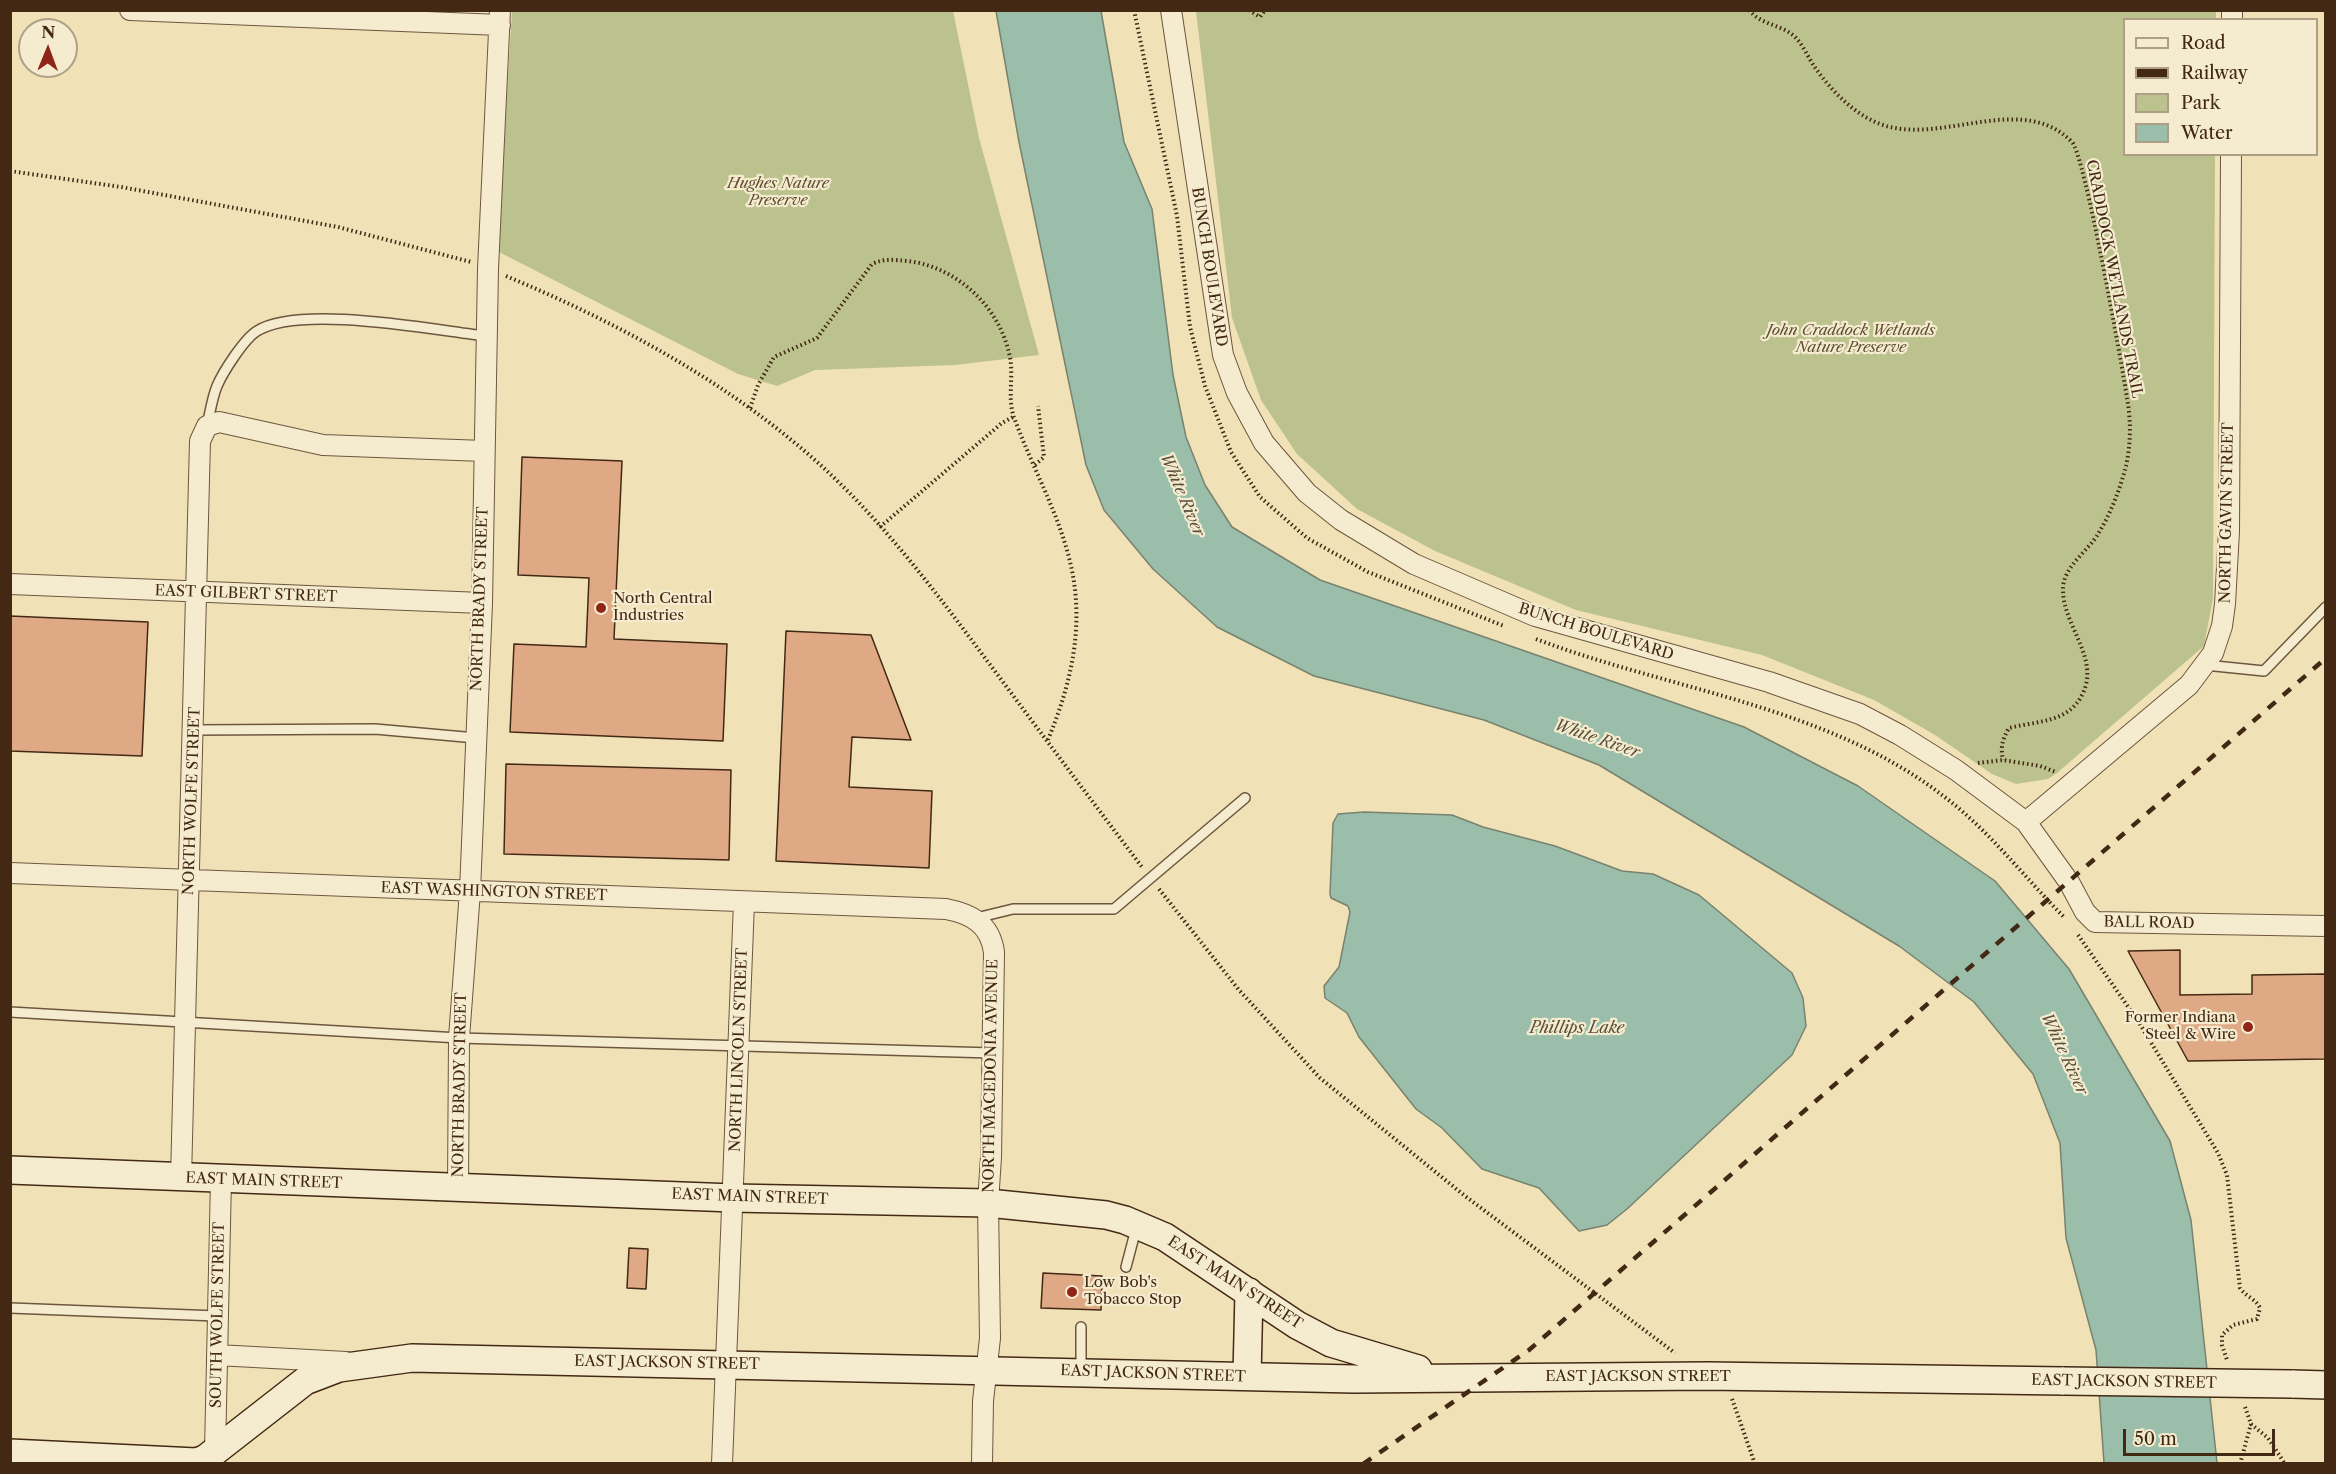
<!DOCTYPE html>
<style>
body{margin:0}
#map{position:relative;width:2336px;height:1474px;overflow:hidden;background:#f0e1b7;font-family:"Libre Caslon Text",serif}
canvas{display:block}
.frame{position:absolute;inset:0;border:12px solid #432814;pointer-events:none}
.legend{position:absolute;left:2123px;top:18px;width:195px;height:138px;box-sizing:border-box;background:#f5ecd0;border:2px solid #ae9e85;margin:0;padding:8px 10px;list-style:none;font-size:18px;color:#432814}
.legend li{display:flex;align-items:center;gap:12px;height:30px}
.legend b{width:30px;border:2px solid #ae9e85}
.north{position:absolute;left:18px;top:18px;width:60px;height:60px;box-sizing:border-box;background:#f5ecd0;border:2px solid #ae9e85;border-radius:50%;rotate:1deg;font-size:16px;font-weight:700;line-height:24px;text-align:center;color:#432814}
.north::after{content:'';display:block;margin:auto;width:21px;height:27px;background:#8f2418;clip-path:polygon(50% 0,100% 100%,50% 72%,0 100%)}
.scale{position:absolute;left:2123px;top:1429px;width:152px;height:27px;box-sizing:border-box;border:3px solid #432814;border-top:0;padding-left:8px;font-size:18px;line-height:21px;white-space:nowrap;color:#432814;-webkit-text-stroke:4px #f5ecd0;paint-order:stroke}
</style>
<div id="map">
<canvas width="2336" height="1474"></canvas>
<div class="frame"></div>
<ul class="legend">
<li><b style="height:8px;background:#f5ecd0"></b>Road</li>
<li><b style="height:8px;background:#432814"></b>Railway</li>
<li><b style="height:16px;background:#bcc28d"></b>Park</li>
<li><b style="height:16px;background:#9bbeaa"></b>Water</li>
</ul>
<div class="north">N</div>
<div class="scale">50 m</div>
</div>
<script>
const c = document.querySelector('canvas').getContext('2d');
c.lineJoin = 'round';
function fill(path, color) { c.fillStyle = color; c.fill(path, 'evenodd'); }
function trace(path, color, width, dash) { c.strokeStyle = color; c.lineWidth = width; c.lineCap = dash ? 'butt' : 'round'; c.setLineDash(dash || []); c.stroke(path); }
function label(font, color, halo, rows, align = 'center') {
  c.font = font + ' "Libre Caslon Text",serif'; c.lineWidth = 4.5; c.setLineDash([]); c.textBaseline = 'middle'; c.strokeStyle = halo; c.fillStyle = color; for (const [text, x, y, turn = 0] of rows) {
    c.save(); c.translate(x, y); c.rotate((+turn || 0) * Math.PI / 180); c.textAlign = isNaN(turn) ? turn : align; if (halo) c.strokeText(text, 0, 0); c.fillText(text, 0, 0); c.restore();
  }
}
const green = new Path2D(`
 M512,11H953L979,138L1039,355L955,365L815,370L777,386L738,374L497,251Z
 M1196,11H2216V19L2124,20V154L2215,155L2213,598L2204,646L2057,773L2048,779L2016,784L1992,774L1935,735L1874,700L1762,655L1576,610L1435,551L1357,509L1297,454L1261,400L1232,318Z`);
const water = new Path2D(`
 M996,11H1101L1124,142L1152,209L1173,375L1186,437L1205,485L1232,527L1320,580L1744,727L1858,786L1995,881L2069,969L2170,1141L2191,1220L2217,1463H2104L2096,1350L2066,1238L2060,1143L2033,1074L1974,1002L1899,946L1599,765L1484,720L1314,676L1217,627L1153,569L1104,510L1086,465L1019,142Z
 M1364,812L1452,815L1483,827L1555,846L1622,871L1653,874L1699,895L1792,973L1803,998L1806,1026L1792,1055L1627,1209L1607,1225L1579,1231L1539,1188L1482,1169L1442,1128L1416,1109L1359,1037L1347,1013L1325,998L1324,986L1339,967L1350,912L1348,906L1331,898L1330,894L1333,823L1338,814Z`);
const building = new Path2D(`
 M522,457L622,461L614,639L727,644L723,741L510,732L514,644L586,647L589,578L518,575Z
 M10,616L148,622L142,756L10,751Z
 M786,631L871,635L911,740L852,737L849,787L932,791L929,868L776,861Z
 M506,764L731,770L729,860L504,854Z
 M2180,950V995L2252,994V975L2325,974V1059L2188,1061L2128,951Z
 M629,1248L648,1249L646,1289L627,1288Z
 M1043,1273L1102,1276L1101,1310L1041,1308Z`);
const path = new Path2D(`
 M1134,10L1177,216L1190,327L1205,386L1231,452L1260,497L1307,538L1368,572L1504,626
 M1249,10L1260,17L1265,10
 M1749,10C1761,25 1780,24 1794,36C1802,43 1808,57 1814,66C1832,92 1859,120 1890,127C1949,141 2024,93 2072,142C2085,156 2122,365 2127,398C2131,420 2131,444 2126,466C2120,489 2111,513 2098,534C2088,551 2062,568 2063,590C2063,626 2101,659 2082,695C2068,723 2036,721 2009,728C2003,738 2000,747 2003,760
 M10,171L121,187L338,227L471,262
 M506,276C609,319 709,372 795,443C877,510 940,598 1003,682C1049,744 1095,805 1142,867
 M750,408L758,385L774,357L817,338L872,264C885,258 894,260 908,261C956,267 998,305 1009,353C1015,375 1006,399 1015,420C1037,480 1072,535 1076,601C1079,650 1066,697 1047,742
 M1035,465L1044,457L1038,406
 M880,527L1002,423L1013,417
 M1536,639C1670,690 1826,706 1942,795C1987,828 2025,878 2064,917
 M1978,763L2003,760L2040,766L2056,772
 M1159,889L1239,990L1320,1078L1465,1196L1675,1353
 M2078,935L2138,1021L2218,1153L2227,1175L2240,1288C2246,1297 2255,1298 2260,1308L2257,1319L2233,1325L2222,1335V1345L2227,1360
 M1732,1399L1755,1464
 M2245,1407L2251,1424L2268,1438L2285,1464
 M2240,1464L2251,1424`);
const service = new Path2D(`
 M207,426C210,413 212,398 217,386C223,372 244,339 257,331C300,304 433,330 486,336
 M2205,665L2264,671L2326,607
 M194,730L375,729L476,738
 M976,918L1013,909H1114L1245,798
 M10,1012L459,1038L993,1053
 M1126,1267L1136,1229
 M10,1308L217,1316
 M1081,1327V1369`);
const minor = new Path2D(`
 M130,10L500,25
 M1171,10L1223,355L1237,393L1264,443L1307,493L1341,520L1414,564L1535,616L1769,682L1860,714L1900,735L1956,770L2026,822L2069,882L2085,912L2095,922L2326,926
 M2232,20V10
 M10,584L482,603
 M2026,822L2189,685L2213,653L2222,626L2225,604L2229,531L2231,154
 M10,873L946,909C972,914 990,924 994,952L991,1157L988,1203L990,1338L983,1401L982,1464
 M181,1178L200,441L207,426L219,422L323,445L484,451
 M458,1187L459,1038L470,891L482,603L488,269L500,10
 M217,1355L346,1362
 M215,1451L221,1179
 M722,1464L744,902`);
const secondary = new Path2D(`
 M10,1170L733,1198L988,1203L1106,1215L1125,1220L1165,1237L1297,1325L1331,1343L1418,1369
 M1247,1376L1249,1292
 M2292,1384L2326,1385
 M10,1453L196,1462L205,1459L305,1381L339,1368L412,1358L1354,1379L1707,1376L2064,1381`);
const rail = new Path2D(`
 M1363,1464L1529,1350L2326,658`);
const secondaryBridge = new Path2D(`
 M2064,1381L2292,1384`);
const markers = [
 [601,608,6,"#8f2418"],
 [2248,1027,6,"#8f2418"],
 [1072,1292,6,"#8f2418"]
];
const parkNames = [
 ["Hughes Nature",778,184],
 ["Preserve",778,201],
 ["John Craddock Wetlands",1851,331],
 ["Nature Preserve",1851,348]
];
const streetNames = [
 ["BUNCH BOULEVARD",1209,267,81],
 ["CRADDOCK WETLANDS TRAIL",2114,279,79],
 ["NORTH GAVIN STREET",2227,513,-89],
 ["EAST GILBERT STREET",246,594,2],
 ["NORTH BRADY STREET",480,599,-88],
 ["BUNCH BOULEVARD",1596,632,17],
 ["NORTH WOLFE STREET",192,801,-88],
 ["EAST WASHINGTON STREET",494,892,2],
 ["BALL ROAD",2149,923,1],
 ["NORTH LINCOLN STREET",739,1050,-88],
 ["NORTH MACEDONIA AVENUE",991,1076,-89],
 ["NORTH BRADY STREET",460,1085,-89],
 ["EAST MAIN STREET",264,1181,2],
 ["EAST MAIN STREET",750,1197,2],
 ["EAST MAIN STREET",1235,1283,33],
 ["SOUTH WOLFE STREET",218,1315,-89],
 ["EAST JACKSON STREET",667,1363,1],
 ["EAST JACKSON STREET",1153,1374,2],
 ["EAST JACKSON STREET",1638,1377],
 ["EAST JACKSON STREET",2124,1382,1]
];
const poiNames = [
 ["North Central",613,599],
 ["Industries",613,616],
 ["Former Indiana",2236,1018,"right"],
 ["Steel & Wire",2236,1035,"right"],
 ["Low Bob's",1084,1283],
 ["Tobacco Stop",1084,1300]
];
const waterNames = [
 ["White River",1182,495,67],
 ["White River",1597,739,19],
 ["Phillips Lake",1577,1028],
 ["White River",2064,1054,65]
];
fill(green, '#bcc28d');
fill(water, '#9bbeaa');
trace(water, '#78826e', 1.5);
fill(building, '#dfa985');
trace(building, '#432814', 1.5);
trace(service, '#6e563d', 12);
trace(minor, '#6e563d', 22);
trace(secondary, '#432814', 30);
trace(path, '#432814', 4, [1.5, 3]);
trace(service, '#f5ecd0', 9);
trace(minor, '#f5ecd0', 20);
trace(secondary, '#f5ecd0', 27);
trace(rail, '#432814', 4.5, [10, 10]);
trace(secondaryBridge, '#432814', 30, []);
trace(secondaryBridge, '#f5ecd0', 27);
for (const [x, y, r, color] of markers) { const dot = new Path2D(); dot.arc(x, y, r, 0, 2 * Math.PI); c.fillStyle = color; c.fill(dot); trace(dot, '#f5ecd0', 2); }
label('italic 15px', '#614e32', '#f5ecd0', parkNames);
label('15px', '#432814', '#f5ecd0', streetNames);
label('15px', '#432814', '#f5ecd0', poiNames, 'left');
label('italic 16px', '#594e3a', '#f5ecd0', waterNames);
</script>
